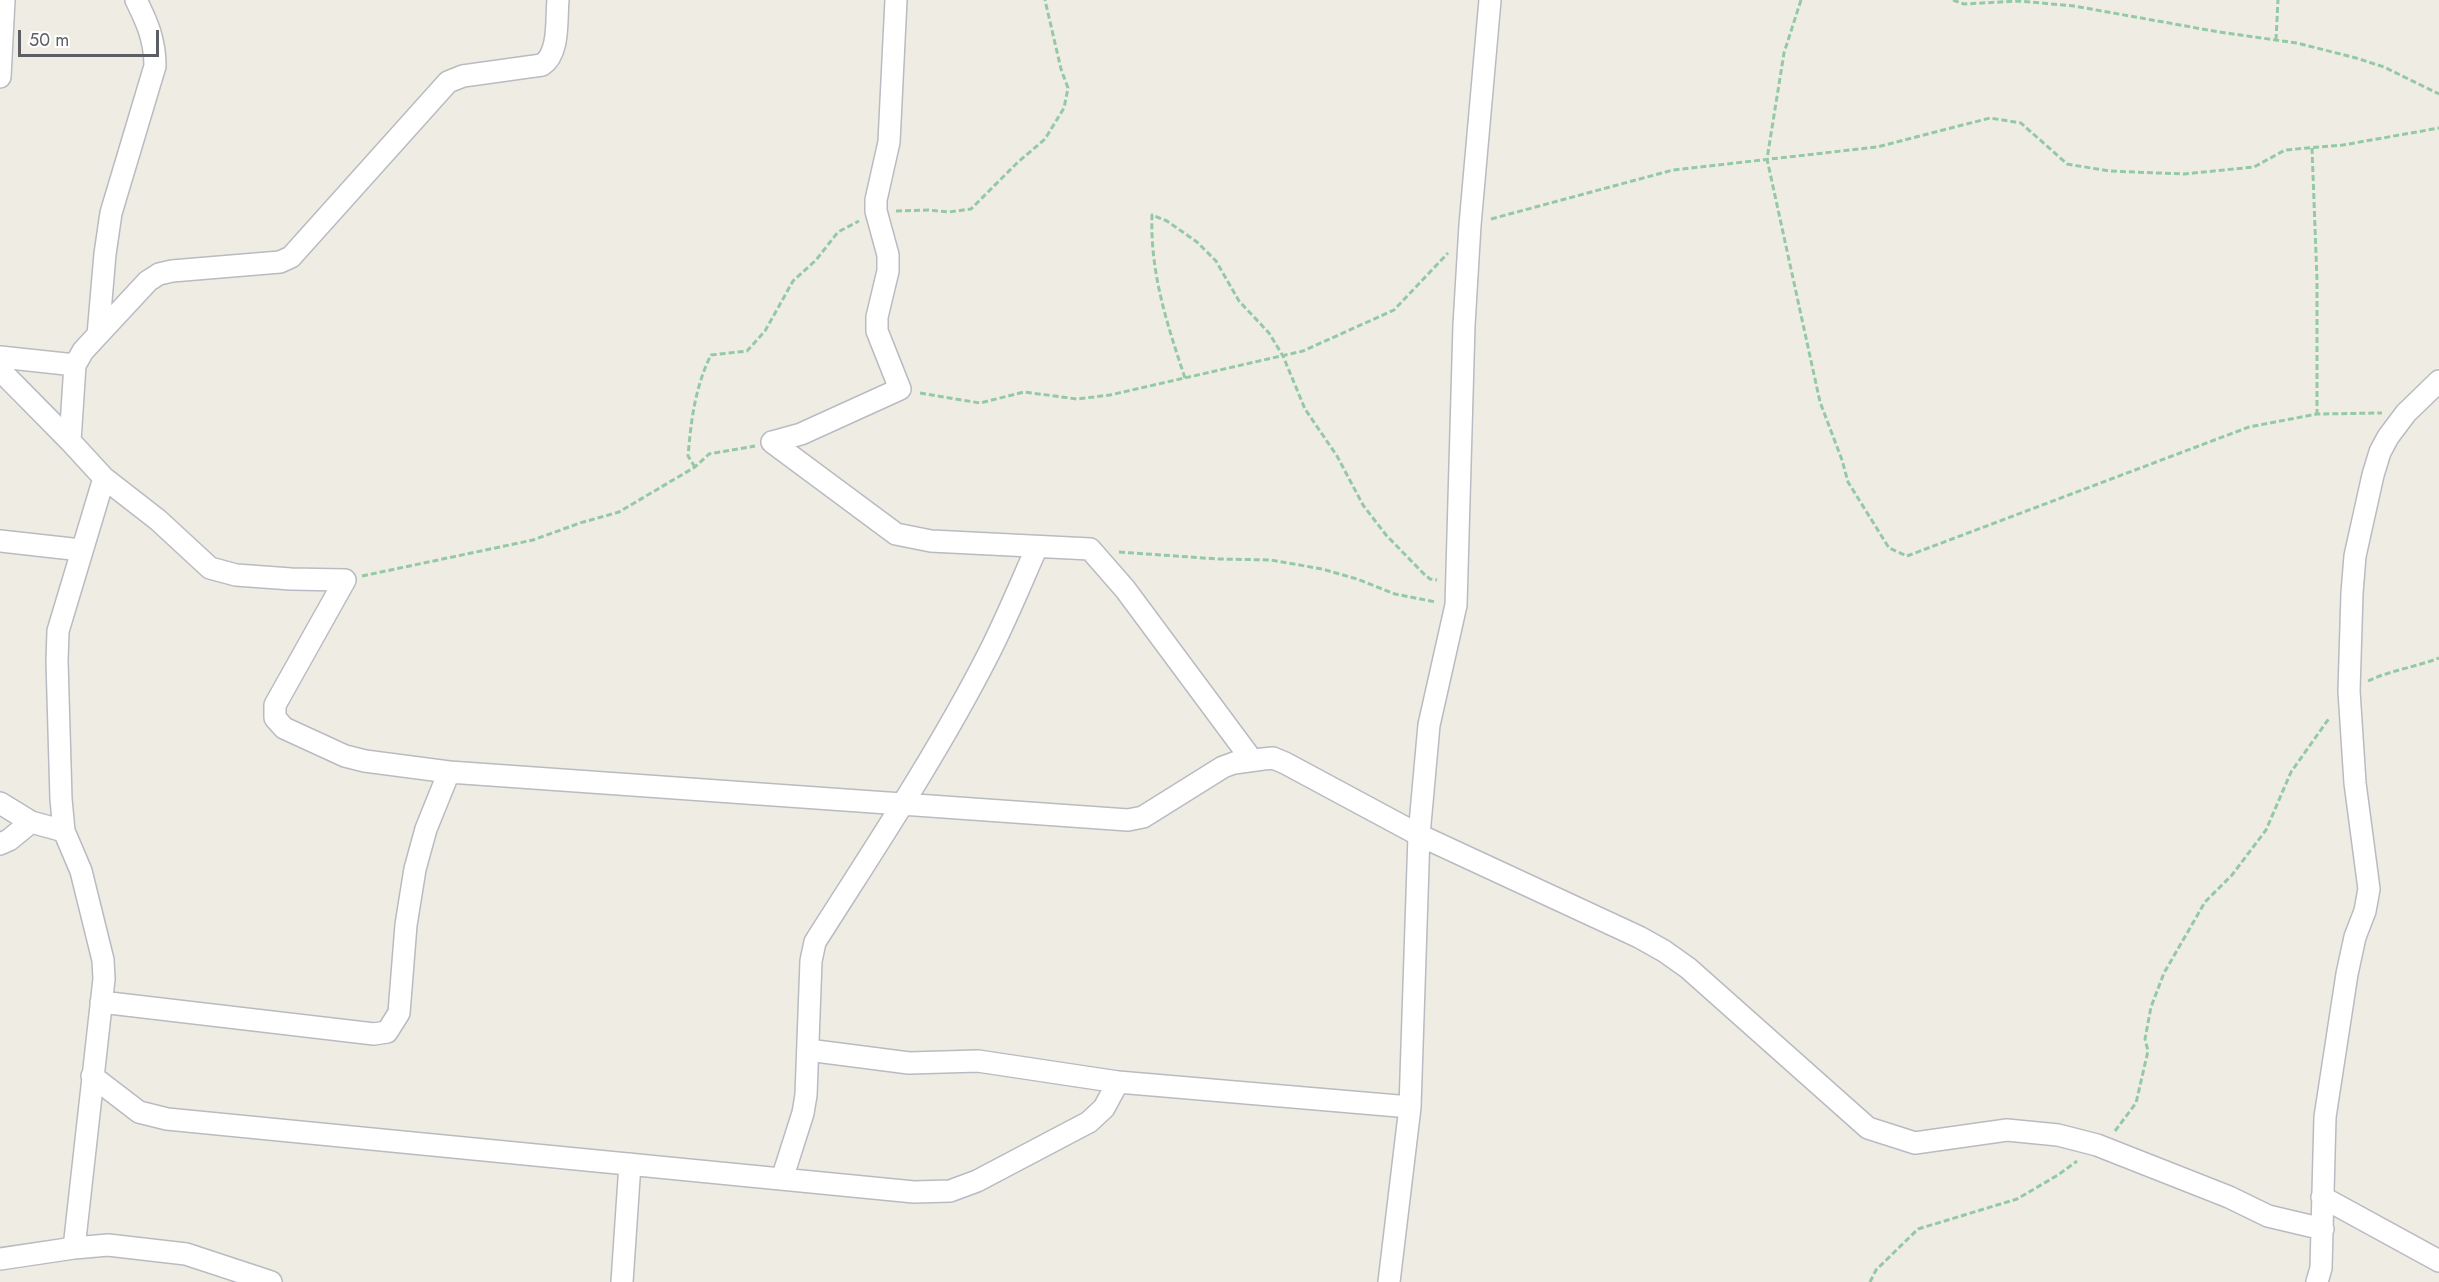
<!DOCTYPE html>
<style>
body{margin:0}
#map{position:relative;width:2439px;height:1282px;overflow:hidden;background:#efede3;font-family:Jost,sans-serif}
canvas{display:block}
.scale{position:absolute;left:18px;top:30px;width:141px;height:27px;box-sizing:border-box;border:3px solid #5b5f65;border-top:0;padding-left:8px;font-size:18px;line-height:21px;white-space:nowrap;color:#5b5f65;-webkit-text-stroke:4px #fff;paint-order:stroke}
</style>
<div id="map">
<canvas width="2439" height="1282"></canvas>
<div class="scale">50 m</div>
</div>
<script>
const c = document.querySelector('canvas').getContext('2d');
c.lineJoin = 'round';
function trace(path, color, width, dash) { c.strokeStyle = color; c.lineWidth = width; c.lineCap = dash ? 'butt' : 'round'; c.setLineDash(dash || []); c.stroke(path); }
const path = new Path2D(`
 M1801,0L1784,53L1767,159L1820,402L1842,460L1848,482L1889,548L1907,556L2249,427L2317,414L2382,413
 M1953,0L1964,4L2019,1L2074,6L2219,32L2297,43L2356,58L2384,67L2439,94
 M2276,40L2278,0
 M2312,148L2317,280V414
 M896,211L928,210L949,212L971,209L1017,163L1045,139L1064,108L1068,88L1061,69L1045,0
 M1491,219L1673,170L1877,147L1990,118L2021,123L2067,164L2109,171L2184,174L2254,167L2285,150L2343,145L2439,128
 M1185,378C1167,324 1150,273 1152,215L1167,221L1197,242L1216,261L1239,301L1269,333L1283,356L1305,409L1337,456L1363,505L1386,535L1424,574L1430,579L1437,580
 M920,393L980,403L1024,392L1077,399L1110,395L1303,351L1394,310L1448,253
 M695,467L688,456C691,421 695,387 711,355L747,351L765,331L793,281L816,260L838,232L859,221
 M1119,552L1218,559L1271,560L1322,569L1357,579L1395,594L1436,602
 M362,576L533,540L580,523L619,512L695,467L709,454L755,446
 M2368,681C2391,670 2416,667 2439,658
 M2115,1131L2136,1103L2148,1051L2145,1039L2151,1007L2164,973L2205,902L2232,875L2266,830L2291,772L2330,717
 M1870,1282L1876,1270L1918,1229L2017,1199L2058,1175L2077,1161`);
const street = new Path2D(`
 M558,0C556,20 560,53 542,65L463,76L448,82L291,257L280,262L172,271L159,274L148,281L83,351L75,365L70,441L104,478L158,520L210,568L236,575L291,579L345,580L275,705V718L284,728L345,756L365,761L449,772L1128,820L1143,817L1223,767L1234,763L1263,759L1273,758L1285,763L1419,835L1639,937L1664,951L1688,968L1868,1128L1915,1143L2007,1130L2058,1135L2097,1145L2229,1197L2268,1216L2323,1229
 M0,77L4,0
 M98,335L105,254L111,213L155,66C155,40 147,22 136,0
 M0,357L75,365
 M0,370L70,441
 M772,442L896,534L931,541L1090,549L1125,589L1252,760
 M772,442L801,434L900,389L877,331V317L888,271V255L876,211V200L889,142L896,0
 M0,541L81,550
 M0,803L31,822L64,831
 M0,844L9,840L31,822
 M101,1002L374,1034L387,1032L399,1013L406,925L415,869L426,829L449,772
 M808,1050L909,1063L978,1061L1118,1082
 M92,1076L139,1112L167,1119L914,1192L950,1191L977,1181L1089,1122L1104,1108L1118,1082L1410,1107
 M782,1179L803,1113L806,1095L811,961L815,942C874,849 938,753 988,655C1006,620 1021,583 1037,547
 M2322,1197L2439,1261
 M74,1248L104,979L103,960L81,871L64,831L61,799L57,661L58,631L104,478
 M0,1259L74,1248L108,1245L186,1254L271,1282
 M622,1282L630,1164
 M1389,1282L1410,1107L1419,835L1429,725L1456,605L1464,325L1470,225L1490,0
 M2317,1282L2321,1268L2325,1117L2347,974L2355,937L2365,911L2369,889L2355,783L2349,691L2352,593L2355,556L2373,475L2380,452L2388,437L2406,413L2439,381`);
trace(street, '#b8bbc1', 24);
trace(path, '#94c9a6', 3, [6, 3]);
trace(street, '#fff', 21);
</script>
